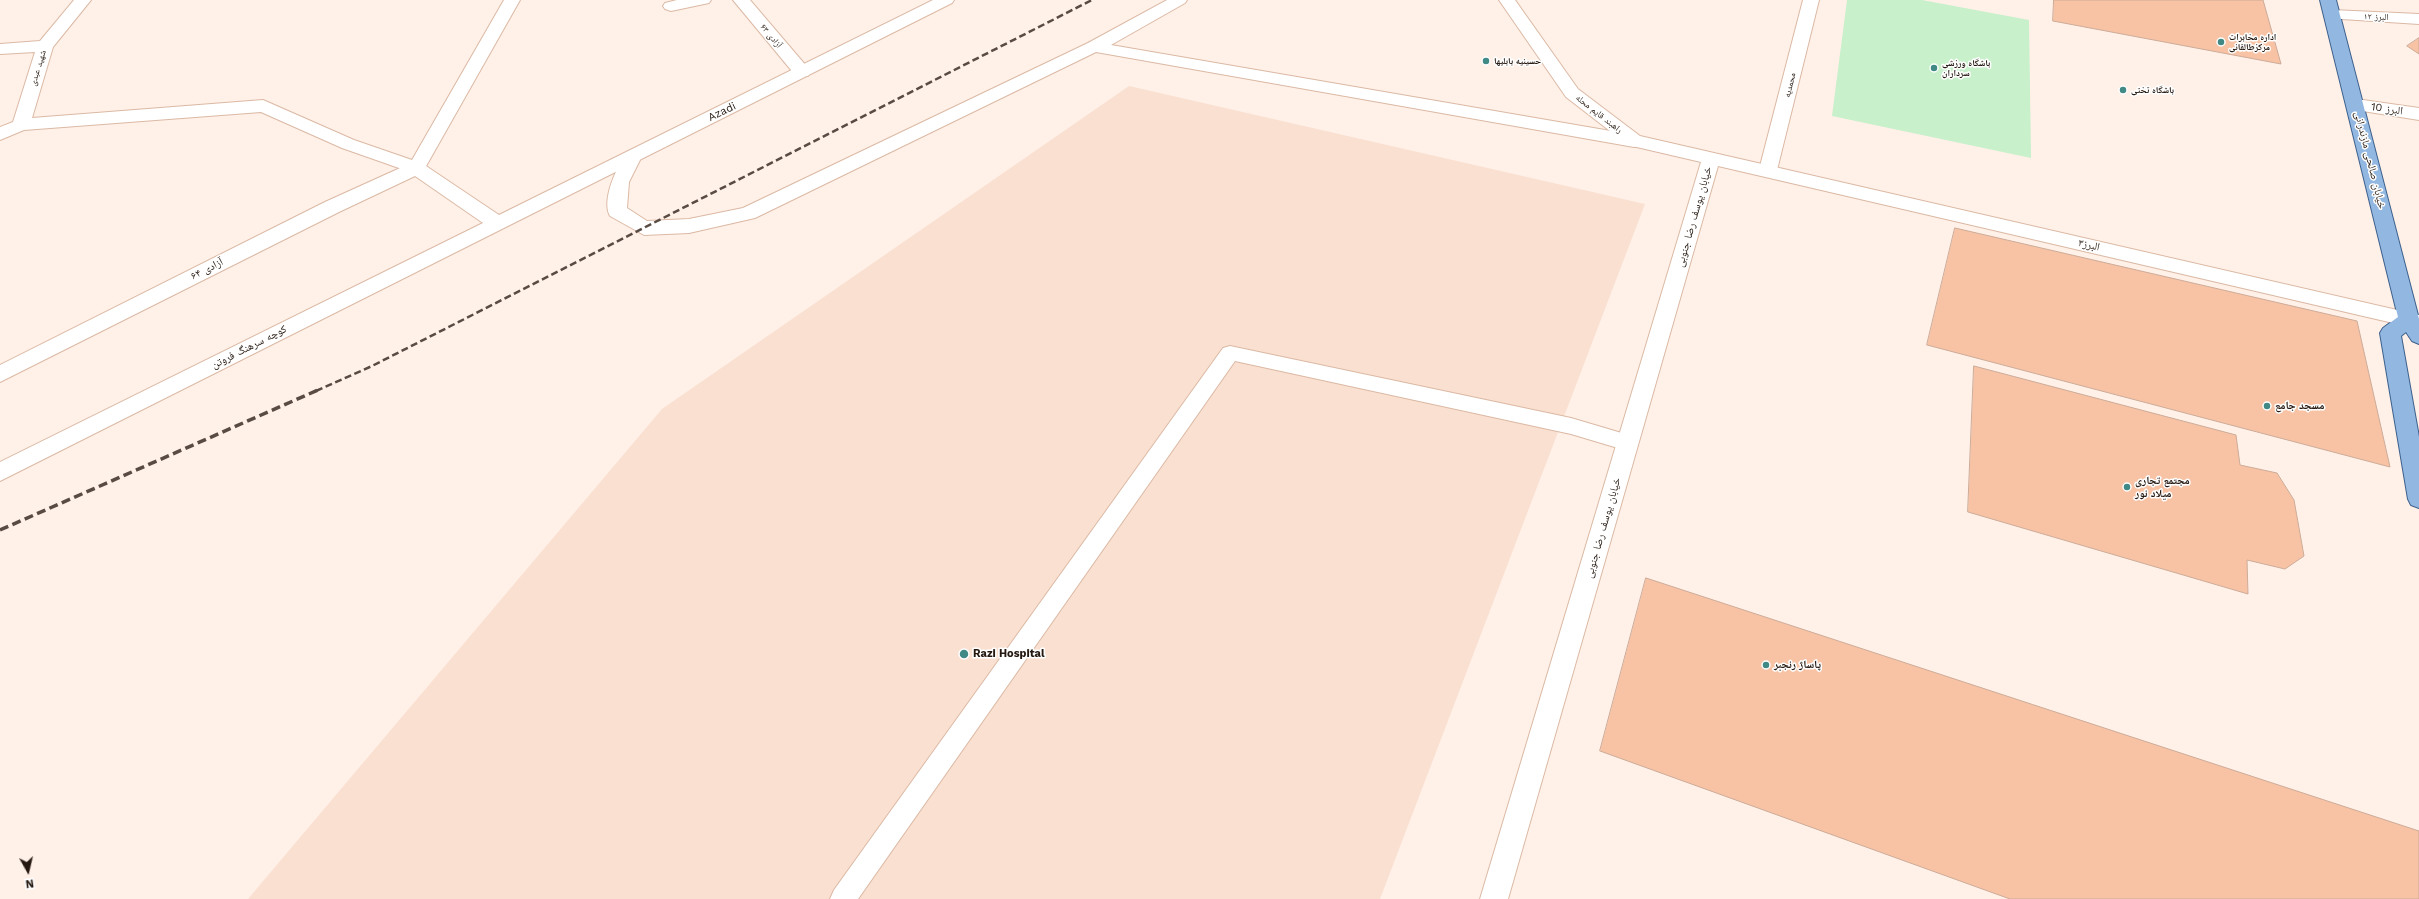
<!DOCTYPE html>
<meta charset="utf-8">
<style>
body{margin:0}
#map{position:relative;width:2419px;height:899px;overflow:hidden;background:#fff0e8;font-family:"Work Sans",sans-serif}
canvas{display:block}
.north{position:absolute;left:8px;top:851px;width:40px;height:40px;-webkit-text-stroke:3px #fff;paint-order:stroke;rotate:172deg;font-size:11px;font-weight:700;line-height:16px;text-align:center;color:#241810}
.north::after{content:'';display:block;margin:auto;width:14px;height:18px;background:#241810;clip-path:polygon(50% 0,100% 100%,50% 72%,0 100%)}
</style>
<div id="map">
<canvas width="2419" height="899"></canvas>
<div class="north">N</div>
</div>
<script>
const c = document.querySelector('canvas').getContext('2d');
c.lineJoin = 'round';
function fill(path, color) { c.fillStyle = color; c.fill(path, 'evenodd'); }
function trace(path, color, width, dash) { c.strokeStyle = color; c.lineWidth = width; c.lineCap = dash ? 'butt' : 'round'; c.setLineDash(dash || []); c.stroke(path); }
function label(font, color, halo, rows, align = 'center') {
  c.font = font + ' "Work Sans","Noto Naskh Arabic",sans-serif'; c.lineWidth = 3; c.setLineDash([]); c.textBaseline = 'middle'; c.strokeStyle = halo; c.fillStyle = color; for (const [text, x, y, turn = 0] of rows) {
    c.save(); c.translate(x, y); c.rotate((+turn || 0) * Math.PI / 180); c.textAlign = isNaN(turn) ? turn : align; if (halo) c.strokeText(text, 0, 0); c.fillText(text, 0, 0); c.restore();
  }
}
const built = new Path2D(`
 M1129,86L1645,204L1380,899H248L662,409Z`);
const green = new Path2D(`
 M1847,0H1922L2029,20L2031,158L1832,116Z`);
const building = new Path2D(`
 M2054,0H2263L2281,64L2053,21Z
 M2419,38V54L2407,46Z
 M1955,228L2357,321L2390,467L1927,345Z
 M1974,366L2236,435L2240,465L2277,473L2294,500L2304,556L2285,569L2247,560L2248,594L1968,512Z
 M1646,578L2419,831V899H2010L1600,751Z`);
const service = new Path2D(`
 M1230,346L1571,418L1635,437L1638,443L1635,449L1628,451L1571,434L1235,361L858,899H830L834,890L1223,348Z`);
const minor = new Path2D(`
 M74,0H91L53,47L32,118L263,100L354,140L412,160L504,0H520L425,168L423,172L416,174L342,148L261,112L24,130L0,140V127L13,122L35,52L0,54V44L40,41Z
 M677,0H711L709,3L671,11L665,9L663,6L665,3Z
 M733,0H750L808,68L811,72L808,76H796Z
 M1167,0H1187L1185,3L1111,45L1634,135L1640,137L1643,141L1640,145L1634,147L1096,52L755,218L689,233L644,235L610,216C601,200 617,166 627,152L633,150L639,152L642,156L629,182L627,208L647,221L689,219L743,208L1088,43Z
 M1803,0H1819L1777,170L1775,174L1768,176L1761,174L1759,170Z
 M2332,10L2419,14V24L2326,18L2324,15L2326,12Z
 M2356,99L2419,108V120L2350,109L2347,105L2350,101Z`);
const secondary = new Path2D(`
 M933,0H954L952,3L0,481V462L483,223L415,176L339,212L0,382V365L325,202L409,164L416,162L423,164L499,215Z
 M1499,0H1515L1578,89L1640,136L2419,315V329L1718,166L1508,899H1480L1701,162L1628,145L1566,97Z`);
const primary = new Path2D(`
 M2320,0H2336L2419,319V344L2412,341L2406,332L2401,336L2419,437V508L2411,505L2408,499L2380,333L2383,328L2398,317Z`);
const railFar1 = new Path2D(`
 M316,391L372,366L1092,0`);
const rail = new Path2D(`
 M0,530L318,390`);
const markers = [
 [2221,42,4,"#418985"],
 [1486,61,4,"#418985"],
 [1934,68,4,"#418985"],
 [2123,90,4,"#418985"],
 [2267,406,4,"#418985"],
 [2127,487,4,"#418985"],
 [964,654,5,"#418985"],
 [1766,665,4,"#418985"]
];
const farStreetnames = [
 ["البرز ۱۲",2376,17,2],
 ["آزادی ۶۳",771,36,50],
 ["شهید عبدی",38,68,-73],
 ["محمدیه",1790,85,-76],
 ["راهبند قایم محله",1599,114,38]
];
const farPoinames = [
 ["اداره مخابرات",2229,37],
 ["مرکزطالقانی",2229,47],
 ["حسینیه بابلیها",1494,61],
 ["باشگاه ورزشی",1942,63],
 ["سرداران",1942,73],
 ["باشگاه تختی",2131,90]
];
const streetNames = [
 ["البرز 10",2387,109,8],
 ["Azadi",722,112,-26],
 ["خیابان صالحی مازندرانی",2370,160,76],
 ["خیابان یوسف رضا جنوبی",1694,217,-74],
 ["البرز۳",2089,245,13],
 ["آزادی ۶۴",207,269,-27],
 ["کوچه سرهنگ فروتن",249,347,-27],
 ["خیابان یوسف رضا جنوبی",1603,528,-74]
];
const poiNames = [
 ["مسجد جامع",2275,406],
 ["مجتمع تجاری",2135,481],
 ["میلاد نور",2135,494],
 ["Razi Hospital",973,654],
 ["پاساژ رنجبر",1774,665]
];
fill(built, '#fae0d1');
fill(green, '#c7f0cb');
fill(building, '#f7c3a4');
trace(building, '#cdab98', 1);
trace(service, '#dbb9a4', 2);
trace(minor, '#dbb9a4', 2);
trace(secondary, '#dbb9a4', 2);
trace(primary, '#3d618c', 2);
fill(service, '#fff');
fill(minor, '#fff');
fill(secondary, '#fff');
fill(primary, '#92b8e2');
trace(railFar1, '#584b43', 2.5, [7, 3.5]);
trace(rail, '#584b43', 3.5, [9, 4.5]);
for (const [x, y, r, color] of markers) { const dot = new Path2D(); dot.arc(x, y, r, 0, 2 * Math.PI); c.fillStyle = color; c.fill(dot); trace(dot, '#fff', 1.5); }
label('9px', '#241810', '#fff', farStreetnames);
label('bold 9px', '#241810', '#fff', farPoinames, 'left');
label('11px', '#241810', '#fff', streetNames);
label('bold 11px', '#241810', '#fff', poiNames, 'left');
</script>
